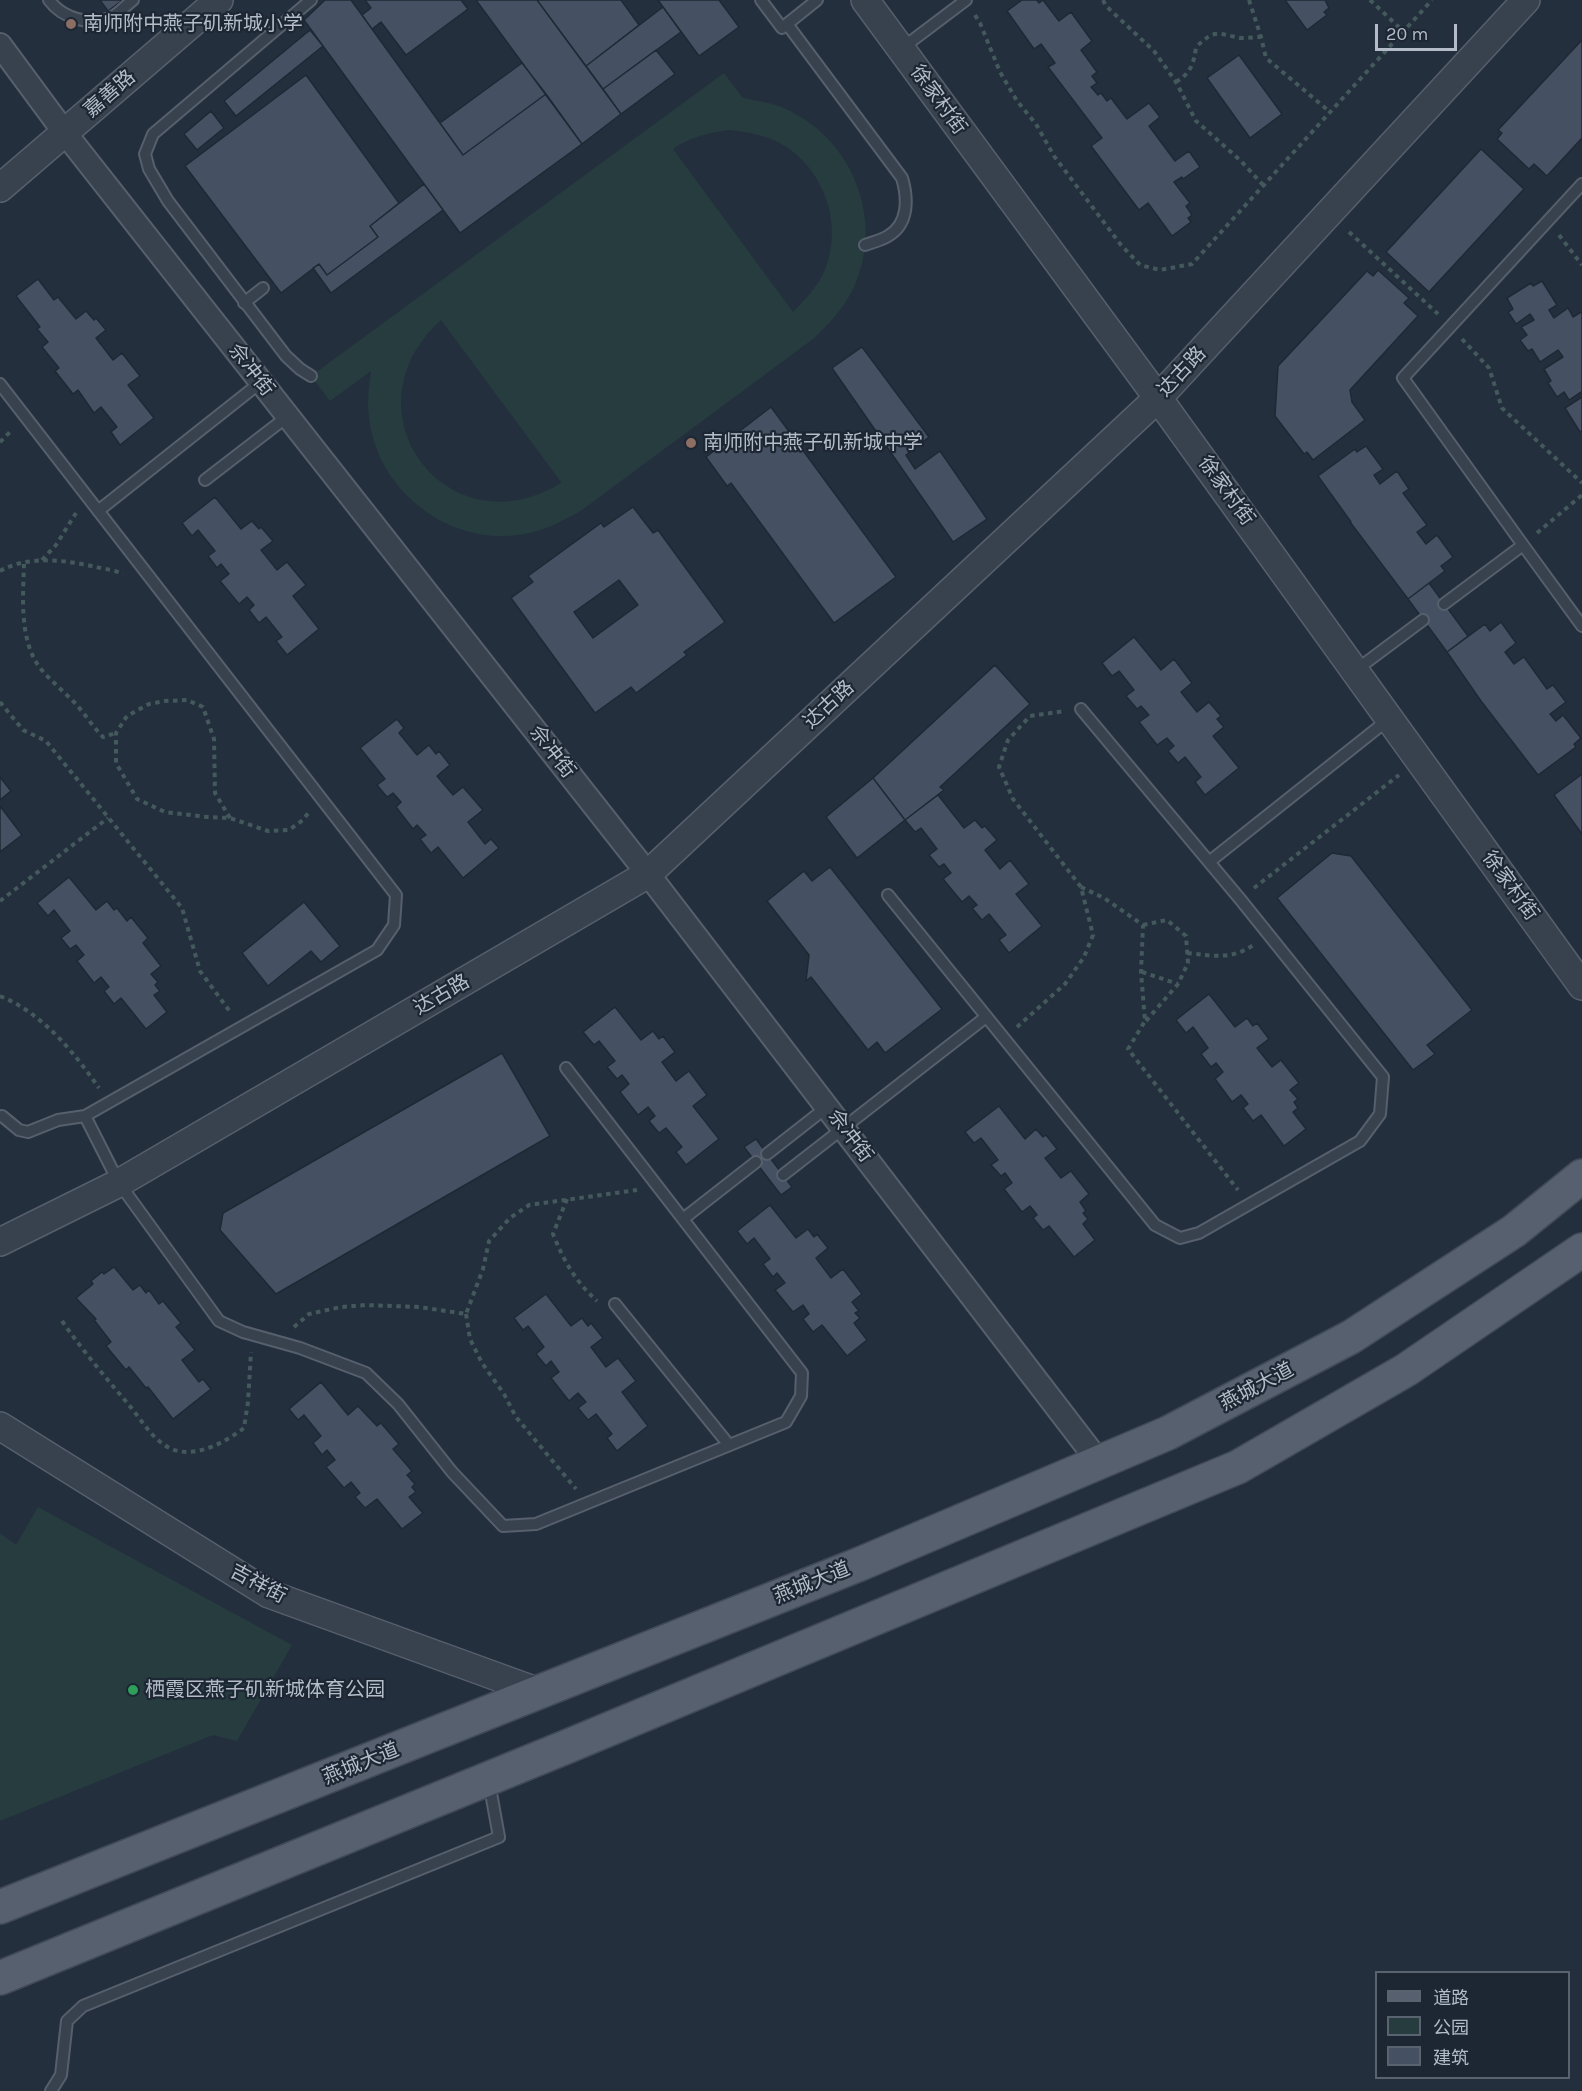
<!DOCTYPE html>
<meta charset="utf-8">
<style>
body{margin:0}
#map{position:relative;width:1582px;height:2091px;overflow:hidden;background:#242f3e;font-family:Karla,"Noto Sans SC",sans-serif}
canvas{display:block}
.legend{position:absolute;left:1375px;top:1971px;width:195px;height:108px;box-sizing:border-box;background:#1d2633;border:2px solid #59626f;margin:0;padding:8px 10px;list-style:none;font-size:18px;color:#b4bcc9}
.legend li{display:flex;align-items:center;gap:12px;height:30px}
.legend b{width:30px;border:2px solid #59626f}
.scale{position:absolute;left:1375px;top:24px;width:82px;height:27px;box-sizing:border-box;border:3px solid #b4bcc9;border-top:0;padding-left:8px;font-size:18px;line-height:21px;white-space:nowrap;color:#b4bcc9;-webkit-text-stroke:4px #1d2633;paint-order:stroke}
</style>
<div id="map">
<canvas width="1582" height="2091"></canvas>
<ul class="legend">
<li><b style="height:8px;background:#56606e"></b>道路</li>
<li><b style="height:16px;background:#263c3f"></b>公园</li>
<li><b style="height:16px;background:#455162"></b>建筑</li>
</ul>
<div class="scale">20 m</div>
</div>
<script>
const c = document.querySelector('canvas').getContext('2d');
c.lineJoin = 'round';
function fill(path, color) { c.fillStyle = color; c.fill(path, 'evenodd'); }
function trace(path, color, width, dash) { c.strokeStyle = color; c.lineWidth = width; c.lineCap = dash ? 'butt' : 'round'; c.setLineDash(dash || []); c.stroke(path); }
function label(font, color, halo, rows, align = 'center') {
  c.font = font + ' Karla,"Noto Sans SC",sans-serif'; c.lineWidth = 4.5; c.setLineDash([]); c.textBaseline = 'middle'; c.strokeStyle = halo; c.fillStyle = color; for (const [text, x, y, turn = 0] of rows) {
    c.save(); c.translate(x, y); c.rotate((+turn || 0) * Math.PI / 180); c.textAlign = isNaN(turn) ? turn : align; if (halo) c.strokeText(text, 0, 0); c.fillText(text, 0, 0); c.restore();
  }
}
const green = new Path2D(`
 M724,73L743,98C758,101 774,103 788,110C852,140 884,218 855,285C845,307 830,323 813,339L582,510C561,522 542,532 518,535C446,545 376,488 369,417C367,401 369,386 371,371L330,401L311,376ZM728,130C748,132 768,135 785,146C828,173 846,235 820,280C812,292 803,302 793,312L673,149C690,137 708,133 728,130ZM441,320L561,482V483C447,553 341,410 441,320Z
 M38,1507L292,1645L237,1741L213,1735L0,1821V1533L16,1545Z`);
const building = new Path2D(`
 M100,0H123L108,11Z
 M325,0H351L463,155L546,94L582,144L460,233L304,20Z
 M365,0H461L468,9L406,55L381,22L372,29L362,15L371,8Z
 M476,0H537L621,114L582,144Z
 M537,0H621L639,25L586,66Z
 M658,0H719L739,27L699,56Z
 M1022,0H1037L1039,3L1043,0L1059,21L1071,12L1092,41L1081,50L1097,72L1092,76L1097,83L1091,87L1098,95L1101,93L1107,101L1111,98L1127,119L1149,103L1160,117L1149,126L1175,161L1189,151L1200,167L1183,179L1182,177L1174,182L1190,203L1186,206L1192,215L1188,218L1191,222L1172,236L1148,203L1139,210L1091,146L1102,138L1048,67L1055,63L1041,44L1034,49L1007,11Z
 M1285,0H1325L1329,8L1324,12L1327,15L1307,30Z
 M663,7L681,32L603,89L586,66Z
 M310,30L323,46L236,116L224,101Z
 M1582,40V138L1547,176L1534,164L1529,169L1497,139L1502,133L1498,130Z
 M656,50L675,74L621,114L603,89Z
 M1239,55L1282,114L1250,138L1207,78Z
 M522,63L546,94L463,155L440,123Z
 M306,75L399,203L370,226L378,237L327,275L319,264L281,293L185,166Z
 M211,111L224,128L197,150L184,134Z
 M1481,149L1524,189L1429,292L1386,252Z
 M424,184L443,210L331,293L313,268L319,264L327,275L378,237L370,226Z
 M1378,270L1409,298L1404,303L1418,316L1350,390L1352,402L1365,420L1313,460L1307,452L1304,454L1275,416L1278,366L1367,271L1373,276Z
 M38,279L54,300L58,297L76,319L86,311L94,320L96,318L106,330L96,338L113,360L122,353L140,376L128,385L154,418L120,445L111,432L117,427L101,407L94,413L78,390L73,394L55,371L59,368L42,347L48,342L37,329L40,327L16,296Z
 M1542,281L1557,305L1549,310L1554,318L1568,308L1573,317L1581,312L1582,314V394L1581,392L1569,400L1564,392L1557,397L1548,383L1551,381L1544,369L1563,357L1558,350L1540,362L1532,349L1528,351L1520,340L1527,335L1521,327L1534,320L1530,314L1516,324L1508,312L1513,309L1507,298L1531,283L1533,286Z
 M862,347L929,437L906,455L915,469L940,451L987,519L953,542L832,368Z
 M1582,397V431L1580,432L1565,408Z
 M771,407L896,577L834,623L731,483L727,486L706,457Z
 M1366,446L1383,469L1374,475L1380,484L1397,471L1409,489L1403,493L1427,525L1417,532L1426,544L1437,535L1453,557L1441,566L1445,571L1408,599L1350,522H1351L1318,476L1355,449L1357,452Z
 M215,497L241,529L252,521L259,529L261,527L273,541L261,550L277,570L287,562L306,585L293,596L319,629L287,655L276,641L282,637L266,617L259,623L249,610L254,605L247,597L239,604L220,581L229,574L221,564L217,568L208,556L215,551L198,530L192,536L182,523Z
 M633,507L653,533L658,530L725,622L684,652L687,655L636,693L631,687L595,713L511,598L533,582L528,576L601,523L604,527ZM619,580L638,605L593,638L574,612Z
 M1429,583L1468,636L1447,652L1408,599Z
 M1501,622L1516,643L1505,652L1514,664L1524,657L1547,689L1553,685L1566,702L1550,714L1556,721L1563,715L1581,738L1574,744L1576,747L1538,775L1481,701L1447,652L1485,624L1490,631Z
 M1134,637L1161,670L1174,659L1192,683L1181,692L1197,712L1209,702L1221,716L1217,719L1224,727L1213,736L1239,768L1205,795L1195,782L1201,777L1185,757L1178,763L1168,751L1174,746L1167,738L1157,745L1139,722L1149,715L1141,706L1137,709L1126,696L1134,690L1119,671L1112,676L1102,663Z
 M995,665L1030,704L940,787L944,790L905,820L873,778Z
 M397,719L404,728L399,733L417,755L429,745L436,754L439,751L450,765L437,776L453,795L463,787L483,810L468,822L485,844L491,839L499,848L463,878L438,847L431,853L420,839L426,835L417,825L413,829L396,807L401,802L393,793L387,797L377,785L385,779L360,748Z
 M1582,774V834L1554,795Z
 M0,777L11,791L0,800Z
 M873,778L905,820L857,858L826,817Z
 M938,795L964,828L975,820L982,828L985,826L997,840L985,850L1000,869L1010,860L1029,884L1016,894L1042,926L1009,953L999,940L1006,935L989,914L982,920L972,908L977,905L969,896L962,902L943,879L951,873L944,864L939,867L929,855L937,849L921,828L915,832L905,820Z
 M0,806L22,835L0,852Z
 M1332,853L1351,856L1472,1010L1427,1045L1435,1054L1413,1070L1277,898Z
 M830,867L942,1009L885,1053L877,1042L868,1050L811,977L806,981L809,955L767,901L804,871L812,881Z
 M69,877L96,910L107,901L114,910L117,908L127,921L131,917L148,938L143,943L161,966L151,974L158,982L155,985L160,991L154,995L167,1012L146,1029L121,998L114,1004L104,991L109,987L101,977L94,983L77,961L84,955L76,945L70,949L61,938L70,931L54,910L48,916L37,903Z
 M304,902L340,946L321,962L311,951L268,986L242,953Z
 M1209,994L1235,1027L1247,1018L1253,1026L1257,1023L1269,1039L1257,1048L1272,1067L1281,1060L1299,1083L1290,1090L1298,1099L1294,1102L1298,1108L1293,1112L1306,1129L1284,1146L1261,1115L1253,1121L1243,1108L1248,1104L1241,1095L1232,1102L1215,1079L1223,1072L1216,1063L1211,1067L1201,1054L1208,1048L1193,1027L1186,1033L1176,1020Z
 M615,1007L641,1040L653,1031L659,1039L663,1036L675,1052L662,1062L676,1081L689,1071L707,1095L693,1106L719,1139L686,1165L676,1152L682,1147L666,1128L659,1133L649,1121L655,1116L648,1107L638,1115L620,1092L629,1084L622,1075L617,1079L607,1067L615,1061L599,1041L594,1045L583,1032Z
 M502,1053L550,1136L276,1294L220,1230L223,1213Z
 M999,1106L1025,1139L1036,1129L1043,1137L1046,1135L1057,1149L1045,1158L1061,1178L1071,1171L1089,1194L1080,1202L1086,1211L1083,1213L1088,1219L1083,1224L1095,1240L1074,1257L1049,1226L1043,1230L1033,1218L1037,1215L1030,1206L1022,1212L1004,1189L1012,1183L1005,1173L1001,1176L991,1165L998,1160L981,1138L974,1143L965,1132Z
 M756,1139L792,1187L781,1195L744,1147Z
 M770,1205L796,1238L808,1229L814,1237L817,1234L828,1248L816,1258L831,1278L843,1269L862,1294L852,1302L859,1311L855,1313L860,1318L854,1323L867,1340L847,1356L822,1325L813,1332L803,1319L809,1314L803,1305L793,1312L775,1290L785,1283L777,1273L773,1277L763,1264L770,1259L754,1238L747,1244L737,1231Z
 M114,1267L133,1290L140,1285L146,1293L149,1290L159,1304L163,1301L181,1323L176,1327L195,1350L182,1360L199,1382L203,1379L211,1389L173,1419L148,1387L146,1388L129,1367L126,1370L106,1346L111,1342L94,1320L96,1319L76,1298L93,1284L91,1281L102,1272L104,1274Z
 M546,1294L571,1326L582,1318L588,1326L591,1323L603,1338L591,1347L606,1367L618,1358L636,1381L622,1392L648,1426L617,1451L607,1438L612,1434L596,1414L588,1420L578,1408L586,1402L578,1393L569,1401L551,1378L559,1372L551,1361L546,1366L536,1354L544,1347L528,1326L523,1330L514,1318Z
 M321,1382L348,1415L358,1406L377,1426L381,1423L399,1444L393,1449L412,1471L407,1475L415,1484L412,1487L416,1492L409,1497L423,1513L402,1529L377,1499L365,1508L355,1497L360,1493L351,1482L344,1488L326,1467L335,1460L327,1450L322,1455L313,1443L321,1436L304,1415L298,1420L289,1409Z`);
const path = new Path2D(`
 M1103,0L1106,6L1154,51L1176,82L1196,121L1240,160L1263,185
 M1249,0L1261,37L1266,58L1330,112
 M1370,0L1403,31
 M975,15L980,23L1000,72L1017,101L1036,124L1054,156L1121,245L1140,265L1160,270L1192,264L1432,0
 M1176,82C1191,73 1194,63 1196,47C1216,28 1217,34 1241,38C1248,38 1255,37 1261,37
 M1349,232L1438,314
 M1559,235L1582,265
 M1462,339L1489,368L1502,408L1582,483
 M0,442L12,430
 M1537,533L1582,495
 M42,560L56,545L76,513
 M24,564C23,597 19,640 40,668C50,680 62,690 73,701C84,712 92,726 103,737L116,733
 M0,571C29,555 65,560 96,567C105,569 115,570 123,574
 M0,702L23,730L46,741L182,908L200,971L231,1013
 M230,818L215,793L214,739L203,707L187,700L165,701L149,704L127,716L116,733V763L137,799L165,812L207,817L230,818L268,831L289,830L303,820L309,812
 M1081,887L1104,898L1143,925L1141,972L1145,1021L1128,1049L1238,1190
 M1254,888L1399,775
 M0,901L108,818
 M1143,925L1167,920L1186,936L1188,963L1178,984L1146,1021
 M1187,953C1214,956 1232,960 1255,944
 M1142,972L1178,984
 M0,996C42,1013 73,1051 99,1088
 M1017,1027L1065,984L1084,957L1093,935L1081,887L1013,799L999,767L1008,740L1030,716L1065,711
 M567,1199L553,1234C564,1261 575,1281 597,1301
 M466,1314L470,1339L482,1363L504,1394L516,1417L576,1489
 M62,1321C83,1351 106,1378 129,1405C140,1418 149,1434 163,1444C188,1463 223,1444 244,1428L248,1402L251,1352
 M294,1327L309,1314L341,1307L365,1305L419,1307L466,1314L483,1269L489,1241L510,1218L529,1205L637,1190`);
const service = new Path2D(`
 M49,0C62,18 89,26 110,18C118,15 126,5 133,0
 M311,0L153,134L145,154L149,169L168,201L286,356L300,369L311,376
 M761,0L782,28L817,0
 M787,24L902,178C908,198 909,224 888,236C882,240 873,242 865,245
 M901,49L966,0
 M244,303L263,288
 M0,384L396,895L394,925L377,950L85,1116
 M205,480L288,416
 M98,511L261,382
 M1523,545L1582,626
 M1444,604L1523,545L1403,378L1582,184
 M1356,670L1423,620
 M1209,862L1389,719
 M888,895L1155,1225L1180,1238L1199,1233L1360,1141L1380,1114L1383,1077L1240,899L1081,709
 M2,1116L19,1130L28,1132L58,1120L85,1116L119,1183L219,1321L243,1332L300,1348L366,1373L398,1404L452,1472L503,1526L536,1524L786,1422L801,1396L802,1373L566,1068
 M767,1154L827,1107
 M783,1175L986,1017
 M683,1219L756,1162
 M615,1304L729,1445
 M51,2091L61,2075L67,2021L83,2006L499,1837L489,1782`);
const minor = new Path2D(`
 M0,45L65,133L648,874L1099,1462`);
const tertiary = new Path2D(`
 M865,0L1158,398L1582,986
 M0,188L219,0
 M0,1242L119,1183L648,874L1158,398L1526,0
 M0,1426L269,1594L539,1692`);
const primary = new Path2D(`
 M0,1907L860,1564L1168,1433L1351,1337L1514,1231L1582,1176
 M0,1978L566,1747L1238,1467L1406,1370L1582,1250`);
const markers = [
 [71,24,6,"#8d6e63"],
 [691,443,6,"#8d6e63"],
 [133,1690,6,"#2e9e5b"]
];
const poiNames = [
 ["南师附中燕子矶新城小学",83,24],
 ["南师附中燕子矶新城中学",703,443],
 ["栖霞区燕子矶新城体育公园",145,1690]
];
const streetNames = [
 ["嘉善路",110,94,-41],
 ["徐家村街",938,100,54],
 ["佘冲街",251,370,52],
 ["达古路",1182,372,-47],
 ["徐家村街",1226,491,54],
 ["达古路",829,705,-43],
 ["佘冲街",552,752,52],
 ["徐家村街",1510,886,54],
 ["达古路",442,995,-30],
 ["佘冲街",850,1136,53],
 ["燕城大道",1257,1387,-28],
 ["燕城大道",812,1583,-22],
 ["吉祥街",258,1584,28],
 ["燕城大道",361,1764,-22]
];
fill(green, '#263c3f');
fill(building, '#455162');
trace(building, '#1f2835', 1.5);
trace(service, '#565f6c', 14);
trace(minor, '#565f6c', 26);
trace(tertiary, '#565f6c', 30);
trace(primary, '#414a57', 36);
trace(path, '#44595c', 4, [4.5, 4.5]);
trace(service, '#38414e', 10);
trace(minor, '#38414e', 22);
trace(tertiary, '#38414e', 27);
trace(primary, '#56606e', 33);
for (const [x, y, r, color] of markers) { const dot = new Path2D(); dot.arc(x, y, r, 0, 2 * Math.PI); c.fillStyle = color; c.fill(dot); trace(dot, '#1d2633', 2); }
label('20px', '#b4bcc9', '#1d2633', poiNames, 'left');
label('20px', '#b4bcc9', '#1d2633', streetNames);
</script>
